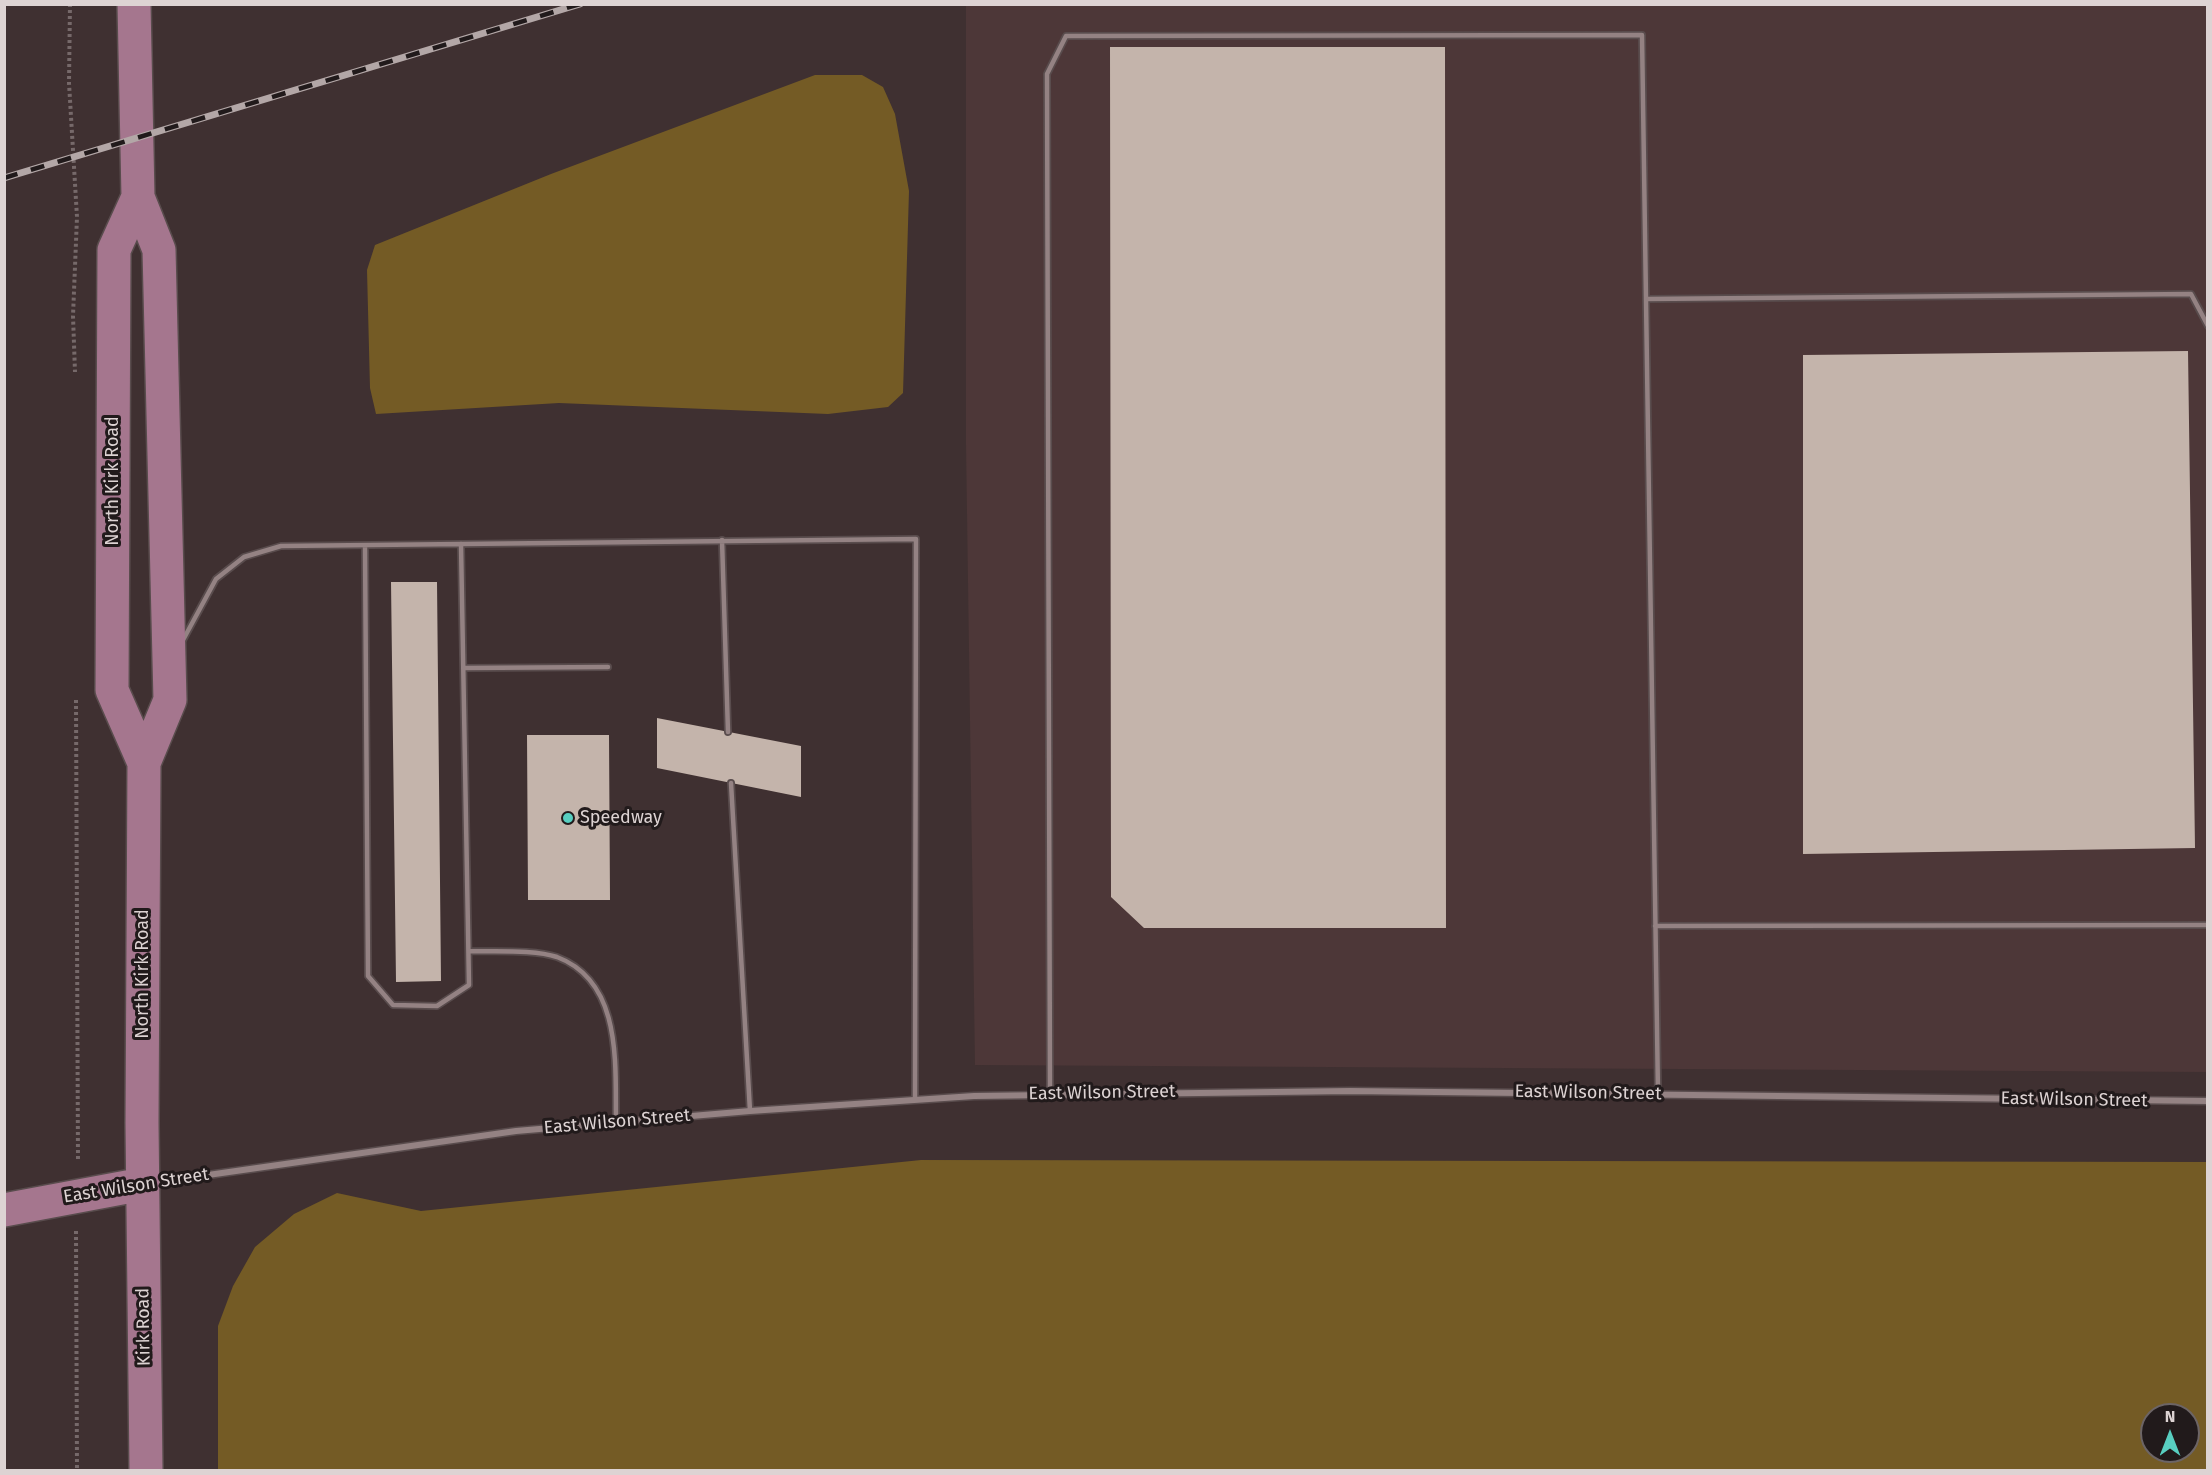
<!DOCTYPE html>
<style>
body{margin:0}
#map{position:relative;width:2212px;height:1475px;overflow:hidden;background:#3f3031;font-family:"Fira Sans",sans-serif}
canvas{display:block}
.frame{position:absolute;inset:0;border:6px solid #ddd3d3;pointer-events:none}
.north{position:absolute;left:2140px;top:1403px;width:60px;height:60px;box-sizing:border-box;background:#211a1b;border:2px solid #6c6465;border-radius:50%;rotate:0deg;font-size:16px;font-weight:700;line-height:24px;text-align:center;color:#ddd3d3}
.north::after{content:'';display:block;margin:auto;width:21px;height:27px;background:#58cec0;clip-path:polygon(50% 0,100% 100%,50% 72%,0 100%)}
</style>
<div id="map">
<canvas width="2212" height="1475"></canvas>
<div class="frame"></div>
<div class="north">N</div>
</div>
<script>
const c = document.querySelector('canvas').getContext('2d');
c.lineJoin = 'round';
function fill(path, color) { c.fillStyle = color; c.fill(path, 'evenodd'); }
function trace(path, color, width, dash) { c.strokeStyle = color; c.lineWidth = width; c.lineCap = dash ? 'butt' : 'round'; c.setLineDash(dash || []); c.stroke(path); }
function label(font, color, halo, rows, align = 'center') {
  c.font = font + ' "Fira Sans",sans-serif'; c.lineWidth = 6; c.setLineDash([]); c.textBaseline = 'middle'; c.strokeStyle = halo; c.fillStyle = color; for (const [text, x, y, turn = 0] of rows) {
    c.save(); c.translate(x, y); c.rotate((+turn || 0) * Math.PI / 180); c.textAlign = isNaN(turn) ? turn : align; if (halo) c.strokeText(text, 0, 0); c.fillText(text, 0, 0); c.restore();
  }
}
const built = new Path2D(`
 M966,5H2207V1072L975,1065L966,443Z`);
const green = new Path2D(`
 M815,75H862L883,87L895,114L909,191L903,393L888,407L828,414L559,403L376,414L370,388L367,270L375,245L551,174Z
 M921,1160L2207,1162V1470H218V1326L233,1286L255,1247L294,1214L337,1193L421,1211ZM2152,1415H2188V1451H2152Z`);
const building = new Path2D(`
 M1110,47H1445L1446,928H1144L1111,897Z
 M2188,351L2195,848L1803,854V355Z
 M391,582H437L441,981L396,982Z
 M657,718L801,746V797L657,768Z
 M527,735H609L610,900H528Z`);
const path = new Path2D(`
 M70,4L69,83L77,217L73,316L75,372
 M76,700L78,1161
 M76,1231L77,1470`);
const lane = new Path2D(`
 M1646,299L2191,294L2208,326
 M722,540L728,732
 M365,546L368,976L393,1005L437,1006L469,985L461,544
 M183,640L216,579L244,557L281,546L916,539L915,1099
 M464,668L608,667
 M731,783L750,1111
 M1655,926L2208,925
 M470,951C494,952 534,949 557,957C623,982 615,1065 616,1122
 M1050,1093L1047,74L1066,36L1642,35L1658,1094`);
const street = new Path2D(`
 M152,1183L516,1131L750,1111L974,1096L1350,1091L2208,1101`);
const secondary = new Path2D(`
 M134,4L138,197L159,250L170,700L144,763L142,1123L146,1470
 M138,197L114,250L112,690L144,763
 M4,1210L143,1184`);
const rail = new Path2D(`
 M4,178L580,4`);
const markers = [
 [568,818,6,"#58cec0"]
];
const streetNames = [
 ["North Kirk Road",113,481,-90],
 ["North Kirk Road",143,974,-90],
 ["East Wilson Street",1102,1093,-1],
 ["East Wilson Street",1588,1093,1],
 ["East Wilson Street",2074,1100,1],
 ["East Wilson Street",617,1122,-5],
 ["East Wilson Street",136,1186,-9],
 ["Kirk Road",144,1327,-91]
];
const poiNames = [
 ["Speedway",580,818]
];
fill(built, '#4d3738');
fill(green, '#745b25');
fill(building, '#c4b4ab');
trace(lane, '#594c4d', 8);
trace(street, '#594c4d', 9);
trace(secondary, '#594c4d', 36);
trace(path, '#76696a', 4, [3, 3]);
trace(lane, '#948283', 4.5);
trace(street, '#948283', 6);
trace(secondary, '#a5768e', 33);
trace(rail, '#b3a7a7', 7);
trace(rail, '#211a1b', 4.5, [14]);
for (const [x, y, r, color] of markers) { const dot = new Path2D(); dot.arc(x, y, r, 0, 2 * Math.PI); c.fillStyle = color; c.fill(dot); trace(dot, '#211a1b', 2); }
label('18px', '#ddd3d3', '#211a1b', streetNames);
label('18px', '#ddd3d3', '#211a1b', poiNames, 'left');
</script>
